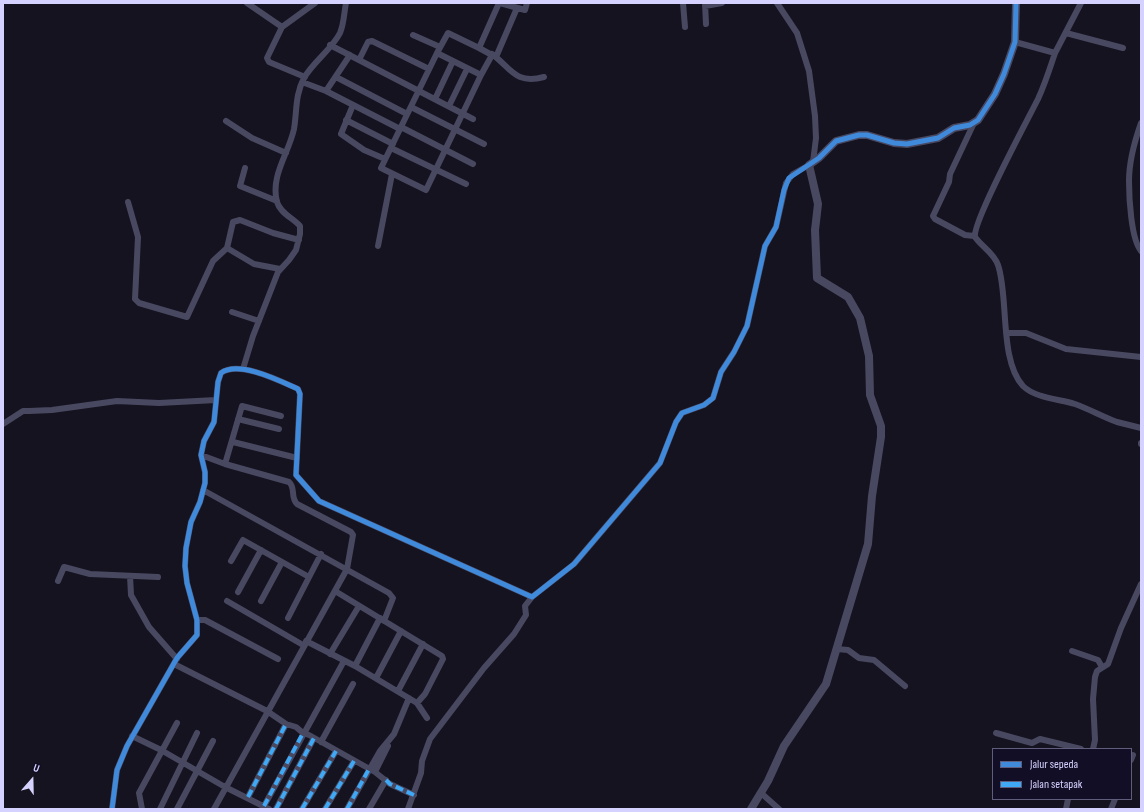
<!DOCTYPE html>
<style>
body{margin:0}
#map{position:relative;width:1144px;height:812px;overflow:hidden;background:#151320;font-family:"Sofia Sans Condensed",sans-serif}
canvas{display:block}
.frame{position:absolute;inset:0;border:4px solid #d6d2ff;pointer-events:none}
.legend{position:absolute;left:992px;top:748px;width:140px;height:52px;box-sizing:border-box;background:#110e25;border:1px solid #605c7c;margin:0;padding:5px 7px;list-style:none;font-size:12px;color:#d6d2ff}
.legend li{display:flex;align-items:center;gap:8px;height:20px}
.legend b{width:20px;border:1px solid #605c7c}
.north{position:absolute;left:12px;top:760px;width:40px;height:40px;-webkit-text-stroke:3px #110e25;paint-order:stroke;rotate:20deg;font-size:11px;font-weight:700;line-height:16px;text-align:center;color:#d6d2ff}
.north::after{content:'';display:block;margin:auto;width:14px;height:18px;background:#d6d2ff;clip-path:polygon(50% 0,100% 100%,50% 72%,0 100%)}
</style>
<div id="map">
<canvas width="1144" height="812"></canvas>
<div class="frame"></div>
<ul class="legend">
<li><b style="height:5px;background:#408adc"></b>Jalur sepeda</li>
<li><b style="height:5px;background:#3fa9f5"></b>Jalan setapak</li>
</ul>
<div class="north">U</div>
</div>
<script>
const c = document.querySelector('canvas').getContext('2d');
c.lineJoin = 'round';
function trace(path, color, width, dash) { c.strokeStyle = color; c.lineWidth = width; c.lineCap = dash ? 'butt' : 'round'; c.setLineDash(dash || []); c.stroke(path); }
const minor = new Path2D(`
 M247,3L282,27
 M500,3L525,10L527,3
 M683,3L685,27
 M705,3L706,24
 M777,3L797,33L809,71L815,116L816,138L813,162
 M705,6L722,3
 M1066,33L1123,48
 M413,35L440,47
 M1015,42L1055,53L1081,3
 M330,45L473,119
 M437,53L448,33L479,48
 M1055,53C1050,68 1045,84 1038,99C1028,119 972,223 975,237C982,247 994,253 998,265C1009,297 999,360 1023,386C1035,398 1059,399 1075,404C1089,409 1103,417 1117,422C1125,424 1133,426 1141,428
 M492,54C511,68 515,85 544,77
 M496,57L517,8
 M359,60L368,42L372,41L429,69
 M481,75L426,190L381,168L437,53L481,75L492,55L479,48L499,3
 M305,77L269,62L267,58L282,27L315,3
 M336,77L407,114
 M302,82L326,91L350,55
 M326,91L400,129
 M435,99L453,61
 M353,105L341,134L364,150L385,159
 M449,106L467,69
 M411,107L484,144
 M346,120L393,144
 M226,121L252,138L286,153
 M974,123L950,174L949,182L933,216L935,219L965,235L974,236
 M1141,123C1135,140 1129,162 1129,181C1129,197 1131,239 1141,251
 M401,127L473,164
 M391,148L466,184
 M245,168L240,186L277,201
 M128,202L138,237L135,299L139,303L187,317L213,261L227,248
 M378,246L392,174
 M280,269L254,264L227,248L233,222L240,220L273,233L299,240
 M232,312L259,321
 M1006,333H1026L1066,349L1141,357
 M243,369L253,336L278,272L289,260L296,250L300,234V226C293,218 280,213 277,202C270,176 289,153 294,129C297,111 295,95 304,78C313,62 332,49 340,33C344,24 344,13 346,3
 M238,419L279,429
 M3,424L23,411H29L52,410L117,401L159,403L216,400
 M233,442L297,458
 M1141,443V444
 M201,455L225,464L289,482C296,488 290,497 297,504L351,532L353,535L347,569L214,809
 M225,464L242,406L281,416
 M203,490L389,593L393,598L384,621
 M231,561L243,540L309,577
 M130,576L131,595L149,627L177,659
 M58,581L64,567L90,574L158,577
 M335,591L442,656L443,659L425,694L417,703
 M238,592L261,550
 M227,601L303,645
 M261,601L282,562
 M288,618L321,554
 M197,620H205L278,659
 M306,641L355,666L417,703L427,718
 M837,649L848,650L859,658L874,660L905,686
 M1072,651L1098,660L1102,667
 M330,654L359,606
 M174,664L267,711L286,724L296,727L303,733L309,735L375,772L390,784L414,795
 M355,666L380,618
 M376,678L401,631
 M398,691L423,644
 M996,733L1032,743L1040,739L1081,749
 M132,736L161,750L225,787L269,809
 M321,742L353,684
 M1093,749L1095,740L1093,699L1095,677L1097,671L1108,664L1121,628L1141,584
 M1131,760L1133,755
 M375,772L388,746
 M761,793L779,809
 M248,797L286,724
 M264,806L344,661
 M112,809L117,770L127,746L177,658L197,635V620L187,583L185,566L186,548L191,522L200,502L205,483V472L201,455L204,441L214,422L218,382L221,373C239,360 280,381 298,389L300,394L296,475L319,501L532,597L574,564L660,463L676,422L682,413L704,405L713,398L721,372L734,352L747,326L765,246L776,227L786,183L793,174L809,165
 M142,809L139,793L177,723
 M160,809L197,733
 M177,809L213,741
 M276,809L314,738
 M302,809L336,751
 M325,809L354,761
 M347,809L380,751L394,734L409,698
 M369,809L386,780
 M408,809L421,773L422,761L430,739L484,668L514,634L526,615L525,606L532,597
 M1066,809L1068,799
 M1111,809L1115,799`);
const tertiary = new Path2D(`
 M751,809L768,781L784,746L826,684L868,544L872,496L881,437V426L870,395L869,356L860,318L848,297L817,278L815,230L818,204L809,165L819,158L836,141L859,135H867L894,143L907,144L938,138L954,128L970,125L978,120L995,94L1004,74L1015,42L1016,3`);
const quiet = new Path2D(`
 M386,780L390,784L414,795
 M248,797L286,724
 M264,806L303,733
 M276,809L314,738
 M302,809L336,751
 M325,809L354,761
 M347,809L369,769`);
const cycleway = new Path2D(`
 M112,809L117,770L127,746L177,658L197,635V620L187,583L185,566L186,548L191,522L200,502L205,483V472L201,455L204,441L214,422L218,382L221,373C239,360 280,381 298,389L300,394L296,475L319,501L532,597L574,564L660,463L676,422L682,413L704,405L713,398L721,372L734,352L747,326L765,246L776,227L784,190L789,178L819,158L836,141L859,135H867L894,143L907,144L938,138L954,128L970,125L978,120L995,94L1004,74L1015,42L1016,3`);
trace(minor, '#484861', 6);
trace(tertiary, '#484861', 8);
trace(quiet, '#3fa9f5', 4, [8, 4]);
trace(cycleway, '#408adc', 5);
</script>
